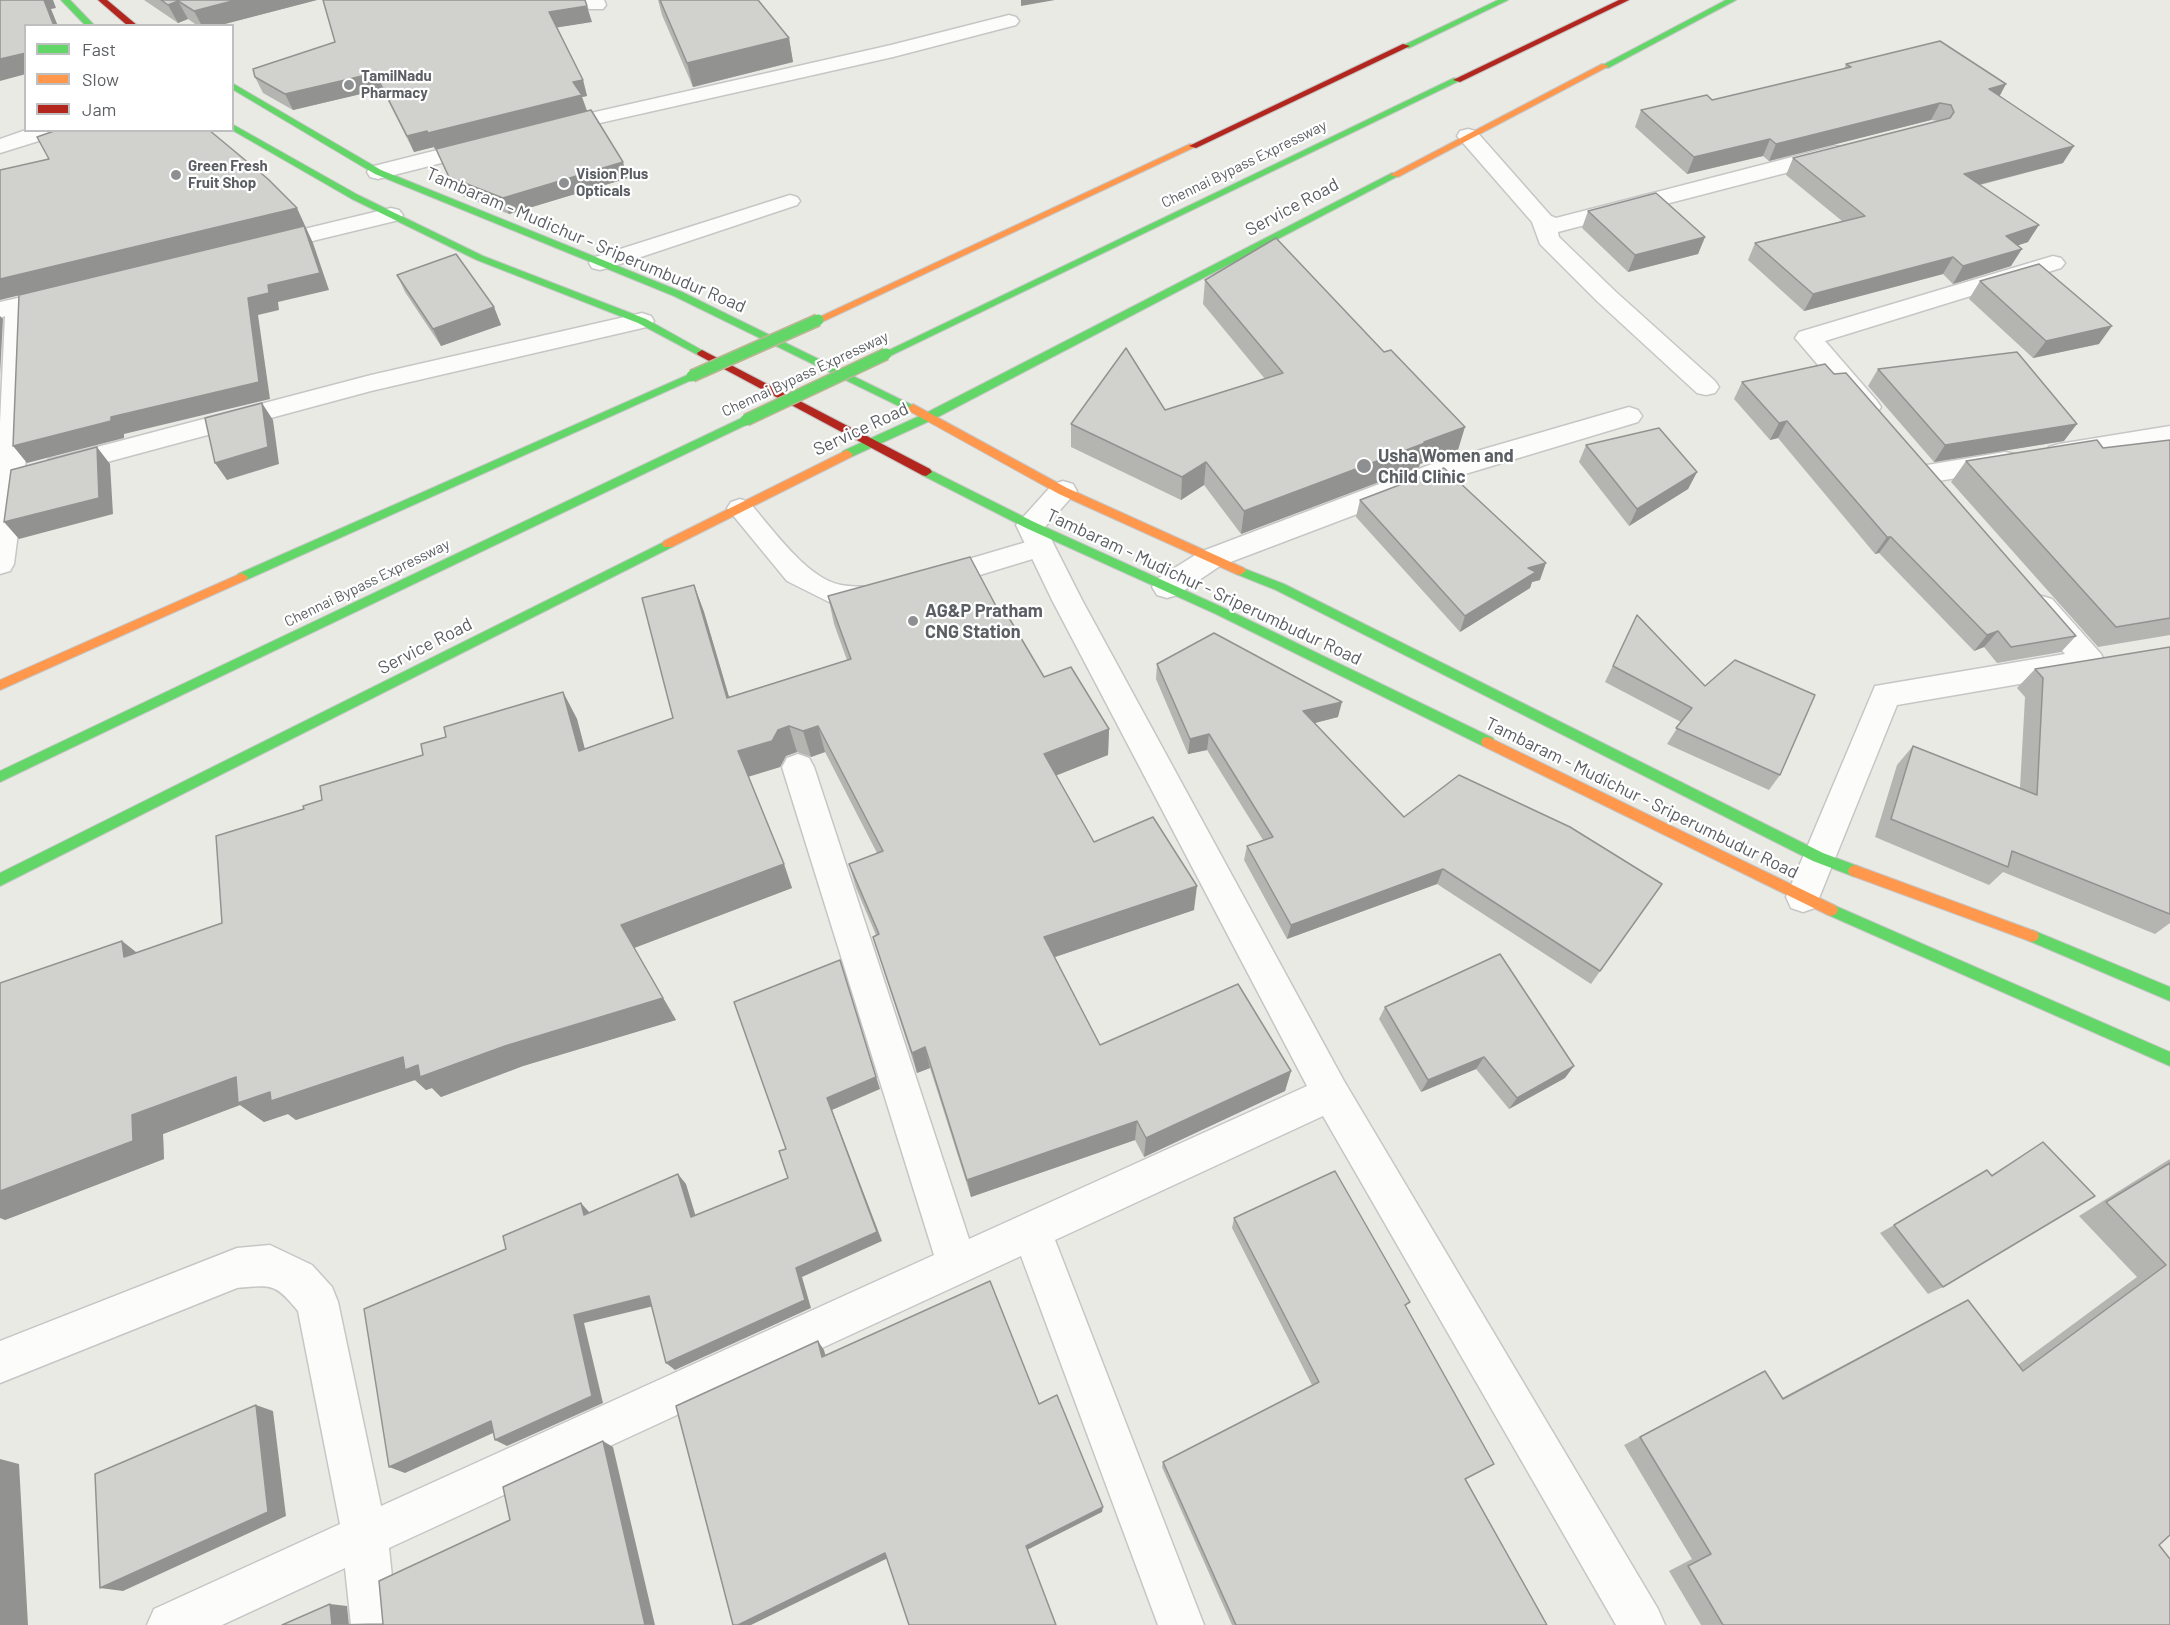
<!DOCTYPE html>
<style>
body{margin:0}
#map{position:relative;width:2170px;height:1625px;overflow:hidden;background:#eaeae5;font-family:Barlow,sans-serif}
canvas{display:block}
.legend{position:absolute;left:24px;top:24px;width:210px;height:108px;box-sizing:border-box;background:#fff;border:2px solid #bdbfc0;margin:0;padding:8px 10px;list-style:none;font-size:18px;color:#5b5e62}
.legend li{display:flex;align-items:center;gap:12px;height:30px}
.legend b{width:30px;border:2px solid #bdbfc0}
</style>
<div id="map">
<canvas width="2170" height="1625"></canvas>
<ul class="legend">
<li><b style="height:8px;background:#63d668"></b>Fast</li>
<li><b style="height:8px;background:#ff974d"></b>Slow</li>
<li><b style="height:8px;background:#b3261e"></b>Jam</li>
</ul>
</div>
<script>
const c = document.querySelector('canvas').getContext('2d');
c.lineJoin = 'round';
function trace(path, color, width, dash) { c.strokeStyle = color; c.lineWidth = width; c.lineCap = dash ? 'butt' : 'round'; c.setLineDash(dash || []); c.stroke(path); }
function fill(path, color) { c.fillStyle = color; c.fill(path, 'evenodd'); }
function label(font, color, halo, rows, align = 'center') {
  c.font = font + ' Barlow,sans-serif'; c.lineWidth = 4.5; c.setLineDash([]); c.textBaseline = 'middle'; c.strokeStyle = halo; c.fillStyle = color; for (const [text, x, y, turn = 0] of rows) {
    c.save(); c.translate(x, y); c.rotate((+turn || 0) * Math.PI / 180); c.textAlign = isNaN(turn) ? turn : align; if (halo) c.strokeText(text, 0, 0); c.fillText(text, 0, 0); c.restore();
  }
}
const lane = new Path2D(`
 M790,195L797,197L800,201L797,205L608,268L600,270L592,268L589,263L592,258Z
 M740,499L749,502C771,527 807,579 841,585C855,588 868,585 882,589L886,596L882,603L873,606L835,605L787,581L727,508L731,502Z
 M1040,538L1049,540L1053,547L1049,554L937,588L928,585L924,578L928,571Z`);
const street = new Path2D(`
 M584,0H604L606,5L603,9H589Z
 M1009,15L1016,17L1019,21L1016,25L893,57L551,134L543,133L540,128L543,123L551,122L891,45Z
 M1468,129L1476,131L1551,216L1556,218L1835,146L1843,148L1846,153L1843,158L1558,232L1559,237L1616,292L1715,381L1719,387L1715,393L1706,395L1697,393L1598,302L1540,244L1532,222L1457,136L1460,131Z
 M26,130H60L58,135L0,153V139Z
 M481,139L489,141L492,146L489,151L378,179L370,177L367,172L370,167Z
 M391,208L399,210L403,215L399,220L267,252L259,250L255,245L259,240Z
 M2053,256L2061,258L2065,263L2061,268L1825,341L1877,401L1881,407L1877,413L1868,416L1859,413L1795,338L1799,332Z
 M62,288L71,290L74,295L71,300L30,310L25,479L14,564L10,571L0,574V423L5,316L0,318V302Z
 M642,313L651,316L654,321L651,326L371,391L59,475L49,473L45,466L49,459L59,457L371,375Z
 M1629,407L1638,410L1642,416L1638,422L1452,478L1220,566L1177,595L1167,598L1157,595L1152,587L1157,579L1200,552L1432,464Z
 M2170,426V444L2059,462L2049,459L2045,453L2049,447L2059,444Z
 M2005,452L2015,454L2019,461L2015,468L1927,483L1917,481L1913,474L1917,467L1927,465Z
 M1063,481L1073,484L1077,491L1045,527L1082,600L1344,1081L1658,1609L1665,1625H1616L1323,1116L1055,1240L1204,1625H1158L1021,1256L389,1548L397,1625H351L345,1568L222,1625H147L154,1609L340,1524L298,1311C275,1283 272,1285 237,1288L0,1383V1341L237,1248L270,1245L312,1265L332,1287L338,1302L381,1506L934,1255L782,767L787,758L798,754L809,758L814,767L969,1239L1307,1086L1052,600L1016,525L1053,484Z
 M2042,596L2052,599L2101,654L2105,662L2101,670L1897,705L1815,908L1803,912L1791,908L1786,897L1875,686L2065,654L2027,607L2032,599Z`);
const fast = new Path2D(`
 M61,0H70L95,26H86Z
 M1498,0H1508L1409,48L1402,46Z
 M1726,0H1736L1608,68L1601,66Z
 M1454,78L1461,80L890,356H882L881,354Z
 M232,83L381,170L682,292L918,408L913,412L909,411L674,296L375,174L232,89Z
 M232,124L358,195L483,256L646,319L707,353L706,355H698L638,323L477,260L352,199L232,130Z
 M1392,173L1400,175L934,419L851,457H843L841,454L843,451L926,413Z
 M692,373L696,374V378L246,580H238L236,577L238,574Z
 M746,416L750,417V423L0,782V771Z
 M926,468L1034,522L1224,608L1493,738L1495,742L1493,746H1483L1216,614L1026,528L922,475L920,472Z
 M668,540L674,544L672,547L0,886V873Z
 M1240,567L1284,584L1823,853L1860,867L1862,871L1860,875L1855,877L1813,861L1276,590L1236,574L1234,571Z
 M1831,904L2170,1052V1066L1826,914L1824,910L1826,906Z
 M2032,930L2170,987V1001L2027,940L2025,936L2027,932Z`);
const slow = new Path2D(`
 M1602,64L1609,66L1398,177L1390,175Z
 M1190,144L1197,146L822,322L818,323L813,320Z
 M913,404L1067,488L1244,568L1246,571L1240,575L1236,574L1059,494L909,411L908,408Z
 M847,450L853,454L851,457L672,547H664L662,544L664,541Z
 M242,573L248,577L246,580L0,690V680Z
 M1488,737L1836,906L1838,910L1836,914L1831,916L1826,914L1483,746L1481,742L1483,738Z
 M1855,865L2037,932L2039,936L2037,940L2032,942L1850,875L1848,871L1850,867Z`);
const jam = new Path2D(`
 M98,0H107L138,26H128Z
 M1619,0H1629L1460,82L1453,80Z
 M1403,44L1410,46L1196,148L1189,146Z
 M702,350L930,469L932,472L926,476L922,475L698,355L697,353Z`);
const fastBridge = new Path2D(`
 M692,376L818,320
 M746,420L886,354`);
const wall = new Path2D(`
 M144,0H317L217,26H198L188,19L178,23Z
 M658,0H758L789,38L793,62L693,87L662,15Z
 M592,22L557,27L583,80L587,96L582,97L587,111L435,149L434,147L414,152L382,89L293,110L263,93L255,77L335,42Z
 M1846,64L2000,96L2063,163L1980,185L2028,242L2018,245L2011,266L1953,284L1943,274L1804,311L1748,260L1755,243L1842,221L1786,175L1793,158L1938,121L1931,120L1769,161L1763,156L1687,174L1635,127L1641,110L1712,100L1844,69Z
 M436,149L628,178L509,214L455,193Z
 M1588,211L1705,237L1698,254L1628,272L1582,228Z
 M397,275L494,307L501,325L441,346L405,292Z
 M1205,280L1458,450L1420,464L1419,467L1241,534L1204,485L1181,500L1071,447V424L1165,410L1265,379L1203,304Z
 M1980,281L2099,344L2033,358L1969,299Z
 M1878,369L2064,441L1934,462L1868,386Z
 M1742,382L2076,636L2061,652L1997,663L1984,647L1974,651L1879,553L1875,554L1778,438L1770,440L1734,399Z
 M2170,440V635L2098,647L1951,482L1966,461L2103,448Z
 M1586,445L1697,472L1688,489L1629,526L1579,462Z
 M1360,500L1540,580L1532,582L1530,588L1460,632L1356,517Z
 M694,585L704,612L729,697L847,660L834,624L828,596L997,608L1044,677L1109,729L1108,755L1056,775L1094,842L1194,910L1055,957L1100,1045L1291,1071L1285,1091L1144,1157L1135,1140L971,1197L930,1068L917,1073L880,959L873,937L876,935L856,888L849,864L877,853L825,752L811,757L797,752L786,756L780,767L748,777L784,864L792,888L634,948L676,1020L523,1066L441,1097L432,1088L426,1090L415,1080L296,1120L288,1114L264,1122L240,1105L163,1134L164,1159L5,1220L122,941L137,953L222,923L304,809L423,755L446,737L563,692L577,719L585,749L673,718Z
 M1637,615L1780,775L1769,790L1667,744L1681,722L1605,682Z
 M2170,647V923L2155,934L2003,872L1989,885L1875,837L1897,765L1913,746L2020,788L2025,697L2017,688L2035,669Z
 M1157,664L1338,717L1314,723L1404,817L1662,884L1591,984L1437,884L1287,939L1244,860L1247,846L1263,840L1207,750L1188,754L1156,679Z
 M1385,1007L1565,1078L1509,1109L1476,1069L1421,1092L1379,1019Z
 M2043,1142L1943,1287L1928,1294L1880,1233L1894,1225L1991,1175Z
 M2170,1159V1535L2159,1545L2170,1625H1701L1669,1571L1692,1559L1624,1445L1746,1381L1782,1398L1944,1312L1968,1300L2018,1365L2137,1277L2079,1216Z
 M1234,1218L1406,1307L1494,1464L1466,1479L1547,1625H1232L1162,1467L1163,1462L1312,1385L1232,1228Z`);
const shadedWall = new Path2D(`
 M44,0H53L56,8L51,9L58,26H54Z
 M236,0H317L217,26H202L194,11Z
 M585,0L592,22L554,28L549,12Z
 M1021,0H1055L1021,6Z
 M178,1L188,19L178,23L168,5Z
 M789,38L793,62L693,87L687,63Z
 M26,53V74L0,81V59Z
 M375,73L382,89L293,110L285,94Z
 M583,80L587,96L582,97L587,111L435,149L428,133L573,82Z
 M2006,84L1997,101L1989,89Z
 M1940,103L1931,120L1769,161L1776,144Z
 M427,131L434,147L414,152L407,136Z
 M1770,139L1763,156L1687,174L1694,157Z
 M2074,146L2063,163L1954,191L1964,174Z
 M623,162L628,178L509,214L503,198Z
 M297,208L313,243L329,290L278,302L279,310L258,315L270,399L124,434V438L27,463L13,446L111,417L248,298L268,285L304,226L0,300V279Z
 M2039,225L2028,242L1995,253L2006,236Z
 M1705,237L1698,254L1628,272L1635,255Z
 M2022,249L2011,266L1953,284L1963,266Z
 M1953,257L1943,274L1804,311L1813,294Z
 M494,307L501,325L441,346L433,329Z
 M0,316L3,319L0,375Z
 M2112,326L2099,344L2033,358L2046,341Z
 M262,403L273,420L279,464L227,480L215,463Z
 M1787,421L1778,438L1770,440L1779,423Z
 M2077,424L2064,441L1934,462L1945,445Z
 M1465,427L1458,450L1420,464L1419,467L1241,534L1244,511L1424,442Z
 M97,447L110,464L113,514L19,539L4,522Z
 M1206,462L1204,485L1181,500L1182,477Z
 M1697,472L1688,489L1629,526L1637,509Z
 M1887,537H1891L1879,553L1875,554Z
 M1546,563L1540,580L1532,582L1530,588L1460,632L1465,616L1528,568Z
 M694,585L704,612L737,724L727,698Z
 M1998,631L1984,647L1974,651L1987,635Z
 M563,692L577,719L592,777L579,751Z
 M1342,702L1338,717L1300,727L1303,711Z
 M789,726L797,752L786,756L780,767L747,777L738,751L778,730Z
 M818,726L825,752L811,757L803,731Z
 M1109,729L1108,755L1045,780L1044,754Z
 M1209,734L1207,750L1188,754L1190,739Z
 M784,864L792,888L634,948L676,1020L523,1066L441,1097L432,1088L426,1090L415,1080L296,1120L288,1114L264,1122L240,1105L163,1134L164,1159L5,1220L0,1218V1191L132,1115L621,925Z
 M1443,869L1437,884L1287,939L1291,925Z
 M1197,886L1194,910L1046,960L1044,937Z
 M122,941L151,964L124,957Z
 M840,960L880,1089L832,1110L882,1241L802,1277L811,1308L675,1370L666,1363L796,1268L827,1098Z
 M925,1047L930,1068L917,1073L912,1053Z
 M1484,1057L1476,1069L1421,1092L1428,1080Z
 M1574,1066L1565,1078L1509,1109L1517,1098Z
 M1291,1071L1285,1091L1144,1157L1146,1138Z
 M1137,1121L1135,1140L971,1197L967,1180Z
 M678,1174L686,1184L699,1227L691,1217Z
 M581,1203L590,1213L584,1215Z
 M649,1296L658,1305L584,1323L603,1403L507,1446L495,1440L574,1315Z
 M818,1341L824,1350L828,1365L822,1357Z
 M256,1405L273,1411L286,1516L123,1591L100,1588Z
 M491,1421L504,1428L405,1473L389,1467Z
 M603,1441L613,1447L655,1625H645Z
 M0,1459L19,1464L28,1625H0Z
 M1103,1507L1102,1512L1027,1550L1026,1546Z
 M885,1553L890,1557L751,1625H738Z
 M330,1604L347,1606L349,1625H332Z`);
const building = new Path2D(`
 M0,0H44L54,26H26V53L0,59Z
 M161,0H236L194,11L178,1L168,5Z
 M323,0H585L587,6L549,12L583,80L573,82L582,95L428,133L427,131L407,136L375,73L285,94L255,77L253,69L335,42Z
 M660,0H758L789,38L687,63Z
 M1940,41L2006,84L1989,89L2074,146L1964,174L2039,225L2006,236L2022,249L1963,266L1953,257L1813,294L1755,243L1865,216L1793,158L1950,118L1954,112L1951,105L1940,103L1776,144L1770,139L1694,157L1641,110L1707,95L1712,100L1851,67L1846,64Z
 M591,110L623,162L503,198L449,177L436,149Z
 M57,130H209L268,179L297,208L0,279V170L49,159L37,137Z
 M1656,193L1705,237L1635,255L1588,211Z
 M304,226L320,273L268,285L269,293L248,298L259,382L111,417V421L13,446L19,295Z
 M1276,238L1384,352L1391,350L1465,427L1424,442L1425,443L1244,511L1206,462L1182,477L1071,424L1126,348L1165,410L1283,373L1205,280Z
 M456,254L494,307L433,329L397,275Z
 M2039,264L2112,326L2046,341L1980,281Z
 M2017,352L2077,424L1945,445L1878,369Z
 M1825,364L1834,374L1846,373L2076,636L2011,647L1998,631L1987,635L1891,537H1887L1787,421L1779,423L1742,382Z
 M262,403L268,447L215,463L205,418Z
 M1659,428L1697,472L1637,509L1586,445Z
 M2097,440L2103,448L2170,440V618L2116,627L1966,461Z
 M97,447L99,498L4,522L11,470Z
 M1444,468L1546,563L1528,568L1536,572L1465,616L1360,500Z
 M970,557L997,608L1002,606L1044,677L1071,667L1109,729L1044,754L1094,842L1153,817L1197,886L1044,937L1100,1045L1238,984L1291,1071L1146,1138L1137,1121L967,1180L925,1047L912,1053L873,937L879,934L849,864L883,851L818,726L803,731L789,726L778,730L772,741L738,751L784,864L621,925L663,998L505,1046L420,1077L418,1065L405,1070L403,1057L271,1101L270,1092L238,1103L236,1077L132,1115L133,1141L0,1191V983L122,941L124,957L222,923L216,836L304,809L303,806L322,800L320,786L423,755L421,744L446,737L444,727L563,692L579,751L673,718L642,598L694,585L727,698L851,659L828,596Z
 M1637,615L1705,686L1735,660L1815,695L1780,775L1676,728L1692,708L1613,666Z
 M1214,633L1342,702L1303,711L1404,817L1459,775L1570,827L1662,884L1600,971L1443,869L1291,925L1247,846L1273,837L1209,734L1190,739L1157,664Z
 M2170,647V914L2012,851L2008,867L1891,819L1913,746L2037,795L2043,678L2035,669Z
 M1500,954L1574,1066L1517,1098L1484,1057L1428,1080L1385,1007Z
 M840,960L876,1077L827,1098L877,1232L796,1268L805,1300L666,1363L649,1296L574,1315L592,1396L495,1440L491,1421L389,1467L364,1309L506,1249L503,1236L581,1203L584,1215L678,1174L691,1217L788,1178L779,1151L786,1149L734,1002Z
 M2043,1142L2095,1196L1943,1287L1894,1225L1987,1170L1992,1176Z
 M2170,1163V1535L2159,1545L2170,1559V1625H1723L1688,1566L1711,1554L1640,1437L1765,1371L1783,1399L1968,1300L2023,1371L2166,1265L2106,1202Z
 M1335,1171L1410,1302L1405,1305L1494,1464L1465,1479L1547,1625H1236L1163,1462L1319,1382L1234,1218Z
 M990,1281L1039,1404L1057,1395L1103,1507L1026,1546L1056,1625H909L885,1553L738,1625H733L676,1406L818,1341L822,1357Z
 M256,1405L268,1512L100,1588L95,1474Z
 M603,1441L645,1625H282L330,1604L332,1625L383,1624L379,1581L510,1520L503,1487Z`);
const markers = [
 [349,85,6,"#8d8f90"],
 [176,175,6,"#8d8f90"],
 [564,183,6,"#8d8f90"],
 [1364,466,8,"#8d8f90"],
 [913,621,6,"#8d8f90"]
];
const farPoinames = [
 ["TamilNadu",361,76],
 ["Pharmacy",361,93],
 ["Green Fresh",188,166],
 ["Fruit Shop",188,183],
 ["Vision Plus",576,174],
 ["Opticals",576,191]
];
const farStreetnames = [
 ["Chennai Bypass Expressway",1244,164,-26],
 ["Chennai Bypass Expressway",805,374,-25],
 ["Chennai Bypass Expressway",367,583,-26]
];
const streetNames = [
 ["Service Road",1292,207,-28],
 ["Tambaram - Mudichur - Sriperumbudur Road",586,240,23],
 ["Service Road",861,429,-25],
 ["Tambaram - Mudichur - Sriperumbudur Road",1204,587,25],
 ["Service Road",425,646,-27],
 ["Tambaram - Mudichur - Sriperumbudur Road",1642,798,26]
];
const poiNames = [
 ["Usha Women and",1378,456],
 ["Child Clinic",1378,477],
 ["AG&P Pratham",925,611],
 ["CNG Station",925,632]
];
trace(lane, '#c6c6c6', 3);
trace(street, '#c6c6c6', 3);
trace(fast, '#c5c6c6', 2);
trace(slow, '#c5c6c6', 2);
trace(jam, '#c5c6c6', 2);
fill(lane, '#fcfcfb');
fill(street, '#fcfcfb');
fill(fast, '#63d668');
fill(slow, '#ff974d');
fill(jam, '#b3261e');
trace(fastBridge, '#bdb597', 14, []);
trace(fastBridge, '#63d668', 11);
fill(wall, '#b4b4b1');
fill(shadedWall, '#929290');
fill(building, '#d1d1ce');
trace(building, '#929290', 1.5);
for (const [x, y, r, color] of markers) { const dot = new Path2D(); dot.arc(x, y, r, 0, 2 * Math.PI); c.fillStyle = color; c.fill(dot); trace(dot, '#fff', 2); }
label('bold 15px', '#5b5e62', '#fff', farPoinames, 'left');
label('15px', '#5b5e62', '#fff', farStreetnames);
label('18px', '#5b5e62', '#fff', streetNames);
label('bold 18px', '#5b5e62', '#fff', poiNames, 'left');
</script>
